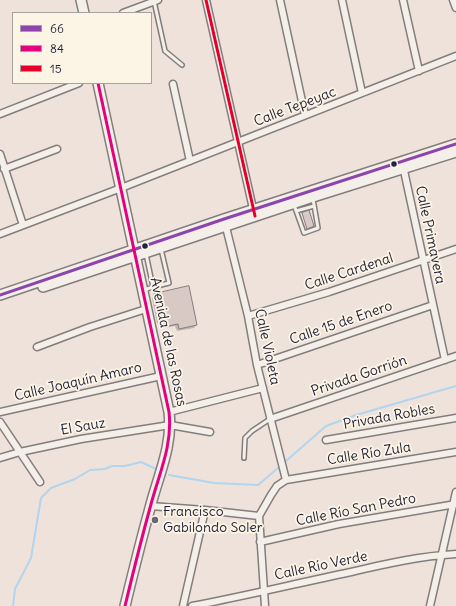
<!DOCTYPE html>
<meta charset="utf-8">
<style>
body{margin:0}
#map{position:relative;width:456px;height:606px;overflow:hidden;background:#efe2da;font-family:Delius,sans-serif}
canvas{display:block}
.legend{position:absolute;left:12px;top:12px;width:140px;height:72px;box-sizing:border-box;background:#fcf5e5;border:1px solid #a5a1a1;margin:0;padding:5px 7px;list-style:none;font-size:12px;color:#22223b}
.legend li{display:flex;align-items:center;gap:8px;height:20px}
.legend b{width:20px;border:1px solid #a5a1a1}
</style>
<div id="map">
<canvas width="456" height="606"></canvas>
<ul class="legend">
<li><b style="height:5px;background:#8e44ad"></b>66</li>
<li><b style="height:5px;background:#e5007d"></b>84</li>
<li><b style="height:5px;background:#e4002b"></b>15</li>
</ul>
</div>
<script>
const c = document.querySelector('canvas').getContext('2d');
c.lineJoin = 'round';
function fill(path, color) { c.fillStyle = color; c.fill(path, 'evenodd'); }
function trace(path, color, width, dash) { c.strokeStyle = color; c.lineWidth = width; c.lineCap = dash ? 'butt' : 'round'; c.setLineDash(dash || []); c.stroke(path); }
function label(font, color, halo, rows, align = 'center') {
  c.font = font + ' Delius,sans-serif'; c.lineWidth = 3.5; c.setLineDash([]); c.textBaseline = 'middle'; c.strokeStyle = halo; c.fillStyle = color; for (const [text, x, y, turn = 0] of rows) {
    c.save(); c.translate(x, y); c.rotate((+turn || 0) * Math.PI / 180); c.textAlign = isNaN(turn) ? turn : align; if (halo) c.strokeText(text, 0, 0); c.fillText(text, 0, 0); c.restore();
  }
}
const shadow = new Path2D(`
 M154,295L196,325L194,328L177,331L175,326L165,328L157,323L152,298Z`);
const stream = new Path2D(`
 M286,461L326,426L356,415L456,386
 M169,475L214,483L258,485L278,468
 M13,606L15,589L31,558L41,498L51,488L75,479L90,470L105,469L112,466H125L141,462L156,469`);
const building = new Path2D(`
 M309,210L314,226L307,229L302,213Z
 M189,286L197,325L179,329L178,324L168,326L159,320L154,294Z`);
const lane = new Path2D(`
 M154,1L165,51L182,65
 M294,205L304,233L318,228L313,199
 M296,211L314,206
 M153,287L169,283L161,249
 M144,290L153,287L146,254
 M244,458L245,438L252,431L270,419`);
const street = new Path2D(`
 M206,0L254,213
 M280,0L305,115
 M342,0L362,93
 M403,0L419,71
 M453,0L456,8
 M123,13L158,0
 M173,84L190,161
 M0,114L79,83
 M0,154L23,225
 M403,166L445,360
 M4,169L57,149
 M225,223L248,316L257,365L286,480
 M0,234L121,188L456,56
 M248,316L329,292L456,249
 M37,347L90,327L146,309
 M257,365L433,305
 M0,412L161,376
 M169,412L263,388
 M270,419L456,356
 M0,422L40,482
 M326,440L456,418
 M0,458L20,452L81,439L170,425L210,432
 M150,506L205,510L259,516
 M260,542L339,524L456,504
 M183,606L205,510
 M192,606C245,596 298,583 351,572C385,564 420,556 456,554
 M265,606L259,516L271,495L277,486L286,480L456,452
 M430,606L456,492`);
const secondary = new Path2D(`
 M81,0L84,13
 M98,83L169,412C173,446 158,476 150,508C141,540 133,573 125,606
 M43,287L313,197L456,152
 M0,295L224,219L456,144`);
const bus1 = new Path2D(`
 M0,295L224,219L456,144`);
const bus2 = new Path2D(`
 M98,83L169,412C173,446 158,476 150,508C141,540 133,573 125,606`);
const bus3 = new Path2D(`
 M206,0L255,216`);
const markers = [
 [394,164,3.5,"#22223b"],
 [145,246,3.5,"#22223b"],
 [155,520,4,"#6a6573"]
];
const streetNames = [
 ["Calle Tepeyac",295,107,-21],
 ["Calle Primavera",430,235,78],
 ["Calle Cardenal",349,272,-18],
 ["Calle 15 de Enero",341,323,-19],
 ["Avenida de las Rosas",168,342,78],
 ["Calle Violeta",267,347,78],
 ["Privada Gorrión",359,376,-19],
 ["Calle Joaquín Amaro",78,382,-13],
 ["Privada Robles",389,417,-10],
 ["El Sauz",83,427,-10],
 ["Calle Río Zula",369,454,-9],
 ["Calle Río San Pedro",356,510,-11],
 ["Calle Río Verde",321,566,-12]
];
const poiNames = [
 ["Francisco",163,512],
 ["Gabilondo Soler",163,528]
];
fill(shadow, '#0003');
trace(stream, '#b1d5ee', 2);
fill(building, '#d9c9c4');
trace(building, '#837d7e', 1);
trace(lane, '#837d7e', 6);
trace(street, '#837d7e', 9);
trace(secondary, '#837d7e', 12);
trace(lane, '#f4f0e9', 3);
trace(street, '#f4f0e9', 6);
trace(secondary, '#f4f0e9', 9);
trace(bus1, '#8e44ad', 3);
trace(bus2, '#e5007d', 3);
trace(bus3, '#e4002b', 3);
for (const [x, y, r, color] of markers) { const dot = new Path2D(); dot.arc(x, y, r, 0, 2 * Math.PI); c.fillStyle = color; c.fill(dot); trace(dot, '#fcf5e5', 1.5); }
label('14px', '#22223b', '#fcf5e5', streetNames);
label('14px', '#22223b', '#fcf5e5', poiNames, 'left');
</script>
